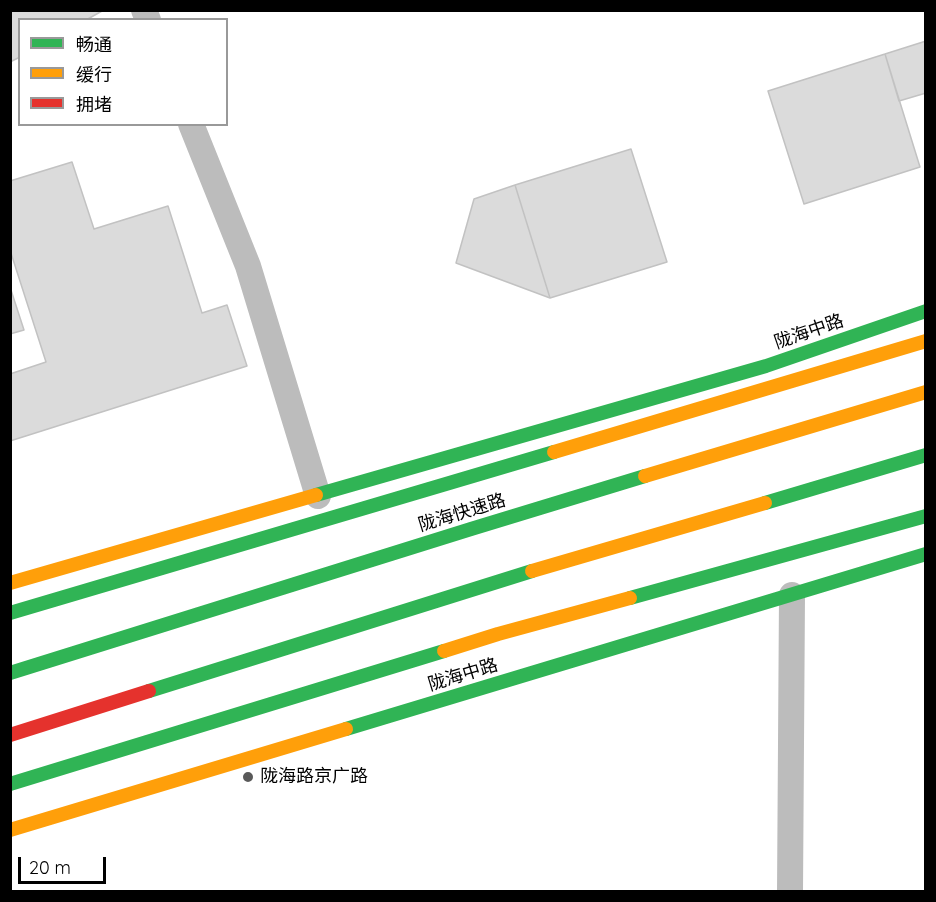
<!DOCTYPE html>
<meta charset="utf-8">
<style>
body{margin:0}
#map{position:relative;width:936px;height:902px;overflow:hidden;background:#fff;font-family:Quicksand,"Noto Sans SC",sans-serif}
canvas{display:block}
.frame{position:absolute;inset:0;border:12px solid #000;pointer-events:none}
.legend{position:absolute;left:18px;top:18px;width:210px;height:108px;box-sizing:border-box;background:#fff;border:2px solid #999;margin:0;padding:8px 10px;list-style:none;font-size:18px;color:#000}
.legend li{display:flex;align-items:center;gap:12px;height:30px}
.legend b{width:30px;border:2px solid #999}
.scale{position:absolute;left:18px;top:857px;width:88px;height:27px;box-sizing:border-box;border:3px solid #000;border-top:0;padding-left:8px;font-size:18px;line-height:21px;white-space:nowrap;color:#000;-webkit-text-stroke:4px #fff;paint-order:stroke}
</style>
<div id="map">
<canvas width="936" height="902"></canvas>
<div class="frame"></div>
<ul class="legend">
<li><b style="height:8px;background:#30b455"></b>畅通</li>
<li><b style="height:8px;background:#ff9f0a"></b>缓行</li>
<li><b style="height:8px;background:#e5322d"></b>拥堵</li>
</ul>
<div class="scale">20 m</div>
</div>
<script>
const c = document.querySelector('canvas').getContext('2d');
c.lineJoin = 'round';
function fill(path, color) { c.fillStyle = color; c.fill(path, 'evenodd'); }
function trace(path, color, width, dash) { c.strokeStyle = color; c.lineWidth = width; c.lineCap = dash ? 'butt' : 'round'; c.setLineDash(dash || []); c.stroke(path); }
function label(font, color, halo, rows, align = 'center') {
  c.font = font + ' Quicksand,"Noto Sans SC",sans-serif'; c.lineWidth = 4.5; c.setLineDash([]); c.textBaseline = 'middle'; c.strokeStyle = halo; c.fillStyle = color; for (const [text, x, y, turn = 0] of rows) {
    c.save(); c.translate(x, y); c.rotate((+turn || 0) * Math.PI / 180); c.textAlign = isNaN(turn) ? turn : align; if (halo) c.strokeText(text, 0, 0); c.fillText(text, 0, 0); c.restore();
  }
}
const building = new Path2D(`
 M10,10H102V11L86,20H20V57L10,62Z
 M926,41V93L899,101L885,54Z
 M885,54L920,167L804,204L768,91Z
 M631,149L667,262L550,298L515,185Z
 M72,162L94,229L168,206L202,313L227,305L247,366L10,441V374L46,362L10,250V181Z
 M515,185L550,298L456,263L474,199Z
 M10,287L24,330L10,334Z`);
const street = new Path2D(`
 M144,10L148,20
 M191,124L248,266L318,496
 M790,892L792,595`);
const fast = new Path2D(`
 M316,495L766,366L926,311
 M765,503L926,455
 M630,598L926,516
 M10,613L554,452
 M10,673L471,529L645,476
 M149,691L532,571
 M346,729L926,554
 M10,784L444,651`);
const slow = new Path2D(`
 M554,452L926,341
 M645,476L926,392
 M532,571L765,503
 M10,583L316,495
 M444,651L498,634L630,598
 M10,830L346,729`);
const jam = new Path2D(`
 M10,735L149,691`);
const markers = [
 [248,777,6,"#595959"]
];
const streetNames = [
 ["陇海中路",809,332,-19],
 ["陇海快速路",462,513,-17],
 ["陇海中路",463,675,-17]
];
const poiNames = [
 ["陇海路京广路",260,777]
];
fill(building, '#dbdbdb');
trace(building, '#c2c2c2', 1.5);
trace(street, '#bcbcbc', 26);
trace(fast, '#30b455', 14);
trace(slow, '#ff9f0a', 14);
trace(jam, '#e5322d', 14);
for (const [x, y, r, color] of markers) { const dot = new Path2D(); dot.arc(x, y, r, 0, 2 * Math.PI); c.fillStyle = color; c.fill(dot); trace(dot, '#fff', 2); }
label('18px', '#000', '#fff', streetNames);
label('18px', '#000', '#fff', poiNames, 'left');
</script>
